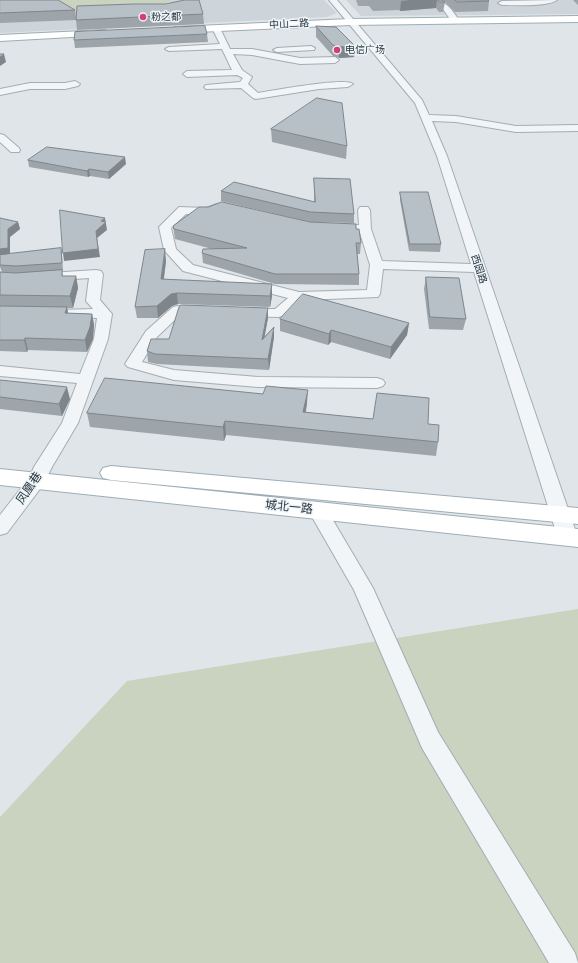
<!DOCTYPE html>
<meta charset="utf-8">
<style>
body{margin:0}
canvas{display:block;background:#dfe5e9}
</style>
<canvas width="578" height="963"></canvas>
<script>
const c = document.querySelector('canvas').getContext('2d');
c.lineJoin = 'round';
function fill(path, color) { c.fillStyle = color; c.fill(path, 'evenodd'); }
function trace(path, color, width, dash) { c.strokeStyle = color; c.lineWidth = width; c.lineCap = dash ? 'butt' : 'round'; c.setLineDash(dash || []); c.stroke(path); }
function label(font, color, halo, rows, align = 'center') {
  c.font = font + ' Lato,"Noto Sans SC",sans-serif'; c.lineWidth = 3; c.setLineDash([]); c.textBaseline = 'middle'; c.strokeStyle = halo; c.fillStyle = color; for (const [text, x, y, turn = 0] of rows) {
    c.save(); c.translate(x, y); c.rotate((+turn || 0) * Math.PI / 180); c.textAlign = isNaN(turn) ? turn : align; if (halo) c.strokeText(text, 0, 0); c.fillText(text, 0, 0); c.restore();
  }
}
const built = new Path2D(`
 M0,0L68,14L136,12L162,6L173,0H324L337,13L327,17L0,33Z
 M346,0H578V14L361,16Z`);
const green = new Path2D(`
 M58,0H173C141,17 103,13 68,14Z
 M578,609V963H0V817L127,681Z`);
const minor = new Path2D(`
 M329,0H337L422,100L429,115L456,116L516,126L578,125V131L516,132L456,122L432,121L447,156L578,538L575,543L568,545L561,543L558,538L474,272L383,269L380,294L378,297L303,300L283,316L278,317L244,316L239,315L237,312L239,309H275L288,298L183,271L164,250L159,227L179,207L206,208L217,204L221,205L223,208C215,219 198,215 186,214L171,228L176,249L193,265L299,292L367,290L370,265L360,233L331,232L327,231L325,228L327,225L331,224L359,225L358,210L360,207H368L370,210L371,229L382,261L471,264L437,156L415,103Z
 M432,0C446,0 452,10 459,20L458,22H452L443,9L432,3Z
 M557,0C548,7 514,5 502,5L498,3L502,1Z
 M213,26H219L230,49H252L300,58L335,57L339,60L335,63L300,64L252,55L233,54L242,70L252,77L248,84L258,93C272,91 345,77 353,84L348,87L319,89L256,99L253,98L241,88L206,89L204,87L206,85L240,82L243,78L237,75L187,77L183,74L187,71L232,70L222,49L169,51L165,49L169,47L220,44L212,28Z
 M311,46L315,48L314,50L277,52L273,50L277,48Z
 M75,81L80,84L78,86L65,89H30L0,95V89L30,83H65Z
 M0,134L4,135L19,148L20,150L19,152H11L0,142Z
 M96,270L101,271L103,274L100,300L112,314L108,339L78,423L52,467L43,485L7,533L0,535V515L29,478L34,467L62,423L77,383L0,376V366L80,374L94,339L97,318L64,317L59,316L57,313L59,310L93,309L86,301L89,278L18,283L0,282V274L18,275Z
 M178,306L208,308L210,311L208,314H181L157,337L142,362L174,370L258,377L377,378L383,380L385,383L383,386L377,388L258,387L174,380L128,367L125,364L146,331L173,307Z
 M317,503L324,505L373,588L438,732L575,953L578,963H549L422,748L354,590L308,510L310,505Z`);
const major = new Path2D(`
 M578,16V22L350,25L175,33L170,30L175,27L350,19Z
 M105,30L110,33L108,35L0,41V35Z
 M111,466L578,508V524L111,480L103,478L100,473L103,468Z
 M0,469L578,529V547L0,485Z`);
const wall = new Path2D(`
 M0,0L75,10L76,17L203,14L204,24L77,30L76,20L0,23Z
 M356,0H488L489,1L488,11L455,12L445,2L443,12H439L436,8L400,11L399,10L373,11L369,6H358Z
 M573,0H578V5Z
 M316,26L355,46L354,57L339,58L333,56L316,37Z
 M207,34L208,42L75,48L74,40Z
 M271,129L347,146L346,159L272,142Z
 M28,160L126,164L109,179L90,176L88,177L29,167Z
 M314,178L354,214V223L310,222L221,201V191L314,202Z
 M400,192L441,244L440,252L409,251L400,200Z
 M0,218L18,222L20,229L10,237V254L61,248L62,256L63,271H62L63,276H76L78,288L73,308H67L68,313L92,314L94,325L93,339L87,352L28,350L27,352L0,351V272H2L0,267Z
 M310,222L356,229L361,243L360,254H357L359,274V285L275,284L203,263L202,253L212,249L175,239L173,226Z
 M166,261L164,279L272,296L270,307L178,304L172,306L158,318H137L135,307Z
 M426,277L466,319L463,330L429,329L424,289Z
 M268,318L264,337L274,327V337L269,370L157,364L148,362L147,351L169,339Z
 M280,319L409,323L407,335L390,359L331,342L328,345L280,331Z
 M0,380L70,399L62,416L0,409Z
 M307,403L306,412L438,442L436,456L226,435L224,441L90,427L87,413Z`);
const shadedWall = new Path2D(`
 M410,0H437L436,8L400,11L401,1Z
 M355,46L354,57L339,58V47Z
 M4,54L6,62L0,66V57Z
 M125,157L126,164L109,179L108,172Z
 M89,169L90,176L88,177L87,171Z
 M105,218L107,230L97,238L100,257L64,261L63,253L96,231L101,221Z
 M18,222L20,229L10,237V256L0,257V249L8,229Z
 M165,249L166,261L162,291L161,279Z
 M76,276L78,288L73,308L70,296Z
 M272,284V296L270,307V296Z
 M177,293L178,304L172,306L158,318L157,306L171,294Z
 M67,307L69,319L65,313Z
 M268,308V318L262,351V340Z
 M92,314L94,325L93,339L87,352L85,340Z
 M409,323L407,335L390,359L391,347Z
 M274,327V337L269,370L268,359Z
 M331,330V342L328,345L329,334Z
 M25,338L28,350L27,352L24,340Z
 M67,387L70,399L62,416L59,404Z
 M308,390L307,403L303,425V412Z
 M225,421L226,435L224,441L223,427Z`);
const building = new Path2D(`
 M0,0H58L75,10L0,13Z
 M185,0H199L203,14L76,20L77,6L134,4H165Z
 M438,0H442L445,2H440Z
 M455,0H488L489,1L457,2Z
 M205,26L207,34L74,40L75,32Z
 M316,26L336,27L355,46L339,47L333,45Z
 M0,54H4L0,57Z
 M317,98L342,103L347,146L271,129Z
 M47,147L125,157L108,172L89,169L87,171L28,160Z
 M314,178L350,179L354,214L310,212L221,191L234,182L315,202Z
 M400,192H428L441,244H410Z
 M222,202L310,222L356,224V229H359L361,243H356L359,274H275L202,253L203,249L247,248L174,229L173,226L199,207H208Z
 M60,210L105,218L101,221L106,222L96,231L98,249L63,253Z
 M0,218L18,222L8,229V248L0,249Z
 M61,248L62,263L16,266L0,265V255Z
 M165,249L161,279L272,284L270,296L177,293L171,294L157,306L135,307L145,250Z
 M62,270V276H76L70,296L0,295V272L15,273Z
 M426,277L459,278L466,319L430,317Z
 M303,294L409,323L391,347L331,330L329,334L280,319Z
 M182,305L268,308L262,340L274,327L268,359L155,354L147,351L151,339H169L179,307Z
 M0,306L67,307L65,313L92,314L90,327L85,340L25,338L24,340H0Z
 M105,378L263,394L266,386L308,390L303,412L373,419L377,393L429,398L428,424L439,425L438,442L225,421L223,427L87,413Z
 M0,380L67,387L59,404L0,397Z`);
const markers = [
 [143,17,4,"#d43e77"],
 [337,50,4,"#d43e77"]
];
const farPoinames = [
 ["粉之都",151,17],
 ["电信广场",345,50]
];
const farStreetnames = [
 ["中山二路",289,24,-3],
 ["西园路",479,269,72]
];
const streetNames = [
 ["凤凰巷",29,488,-56],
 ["城北一路",289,507,6]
];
fill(built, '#cdd5db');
fill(green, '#c9d3c0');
trace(minor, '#a4adb3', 2);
trace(major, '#9eadb5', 2);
fill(minor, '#f2f5f7');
fill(major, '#fff');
fill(wall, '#9da5aa');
fill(shadedWall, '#7f868b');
fill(building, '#b6c0c6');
trace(building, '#7f868b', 1);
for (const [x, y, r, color] of markers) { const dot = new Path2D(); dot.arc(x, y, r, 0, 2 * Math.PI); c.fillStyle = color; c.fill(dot); trace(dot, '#eff4f7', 1.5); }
label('10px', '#273641', '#eff4f7', farPoinames, 'left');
label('10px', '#273641', '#eff4f7', farStreetnames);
label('12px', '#273641', '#eff4f7', streetNames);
</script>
